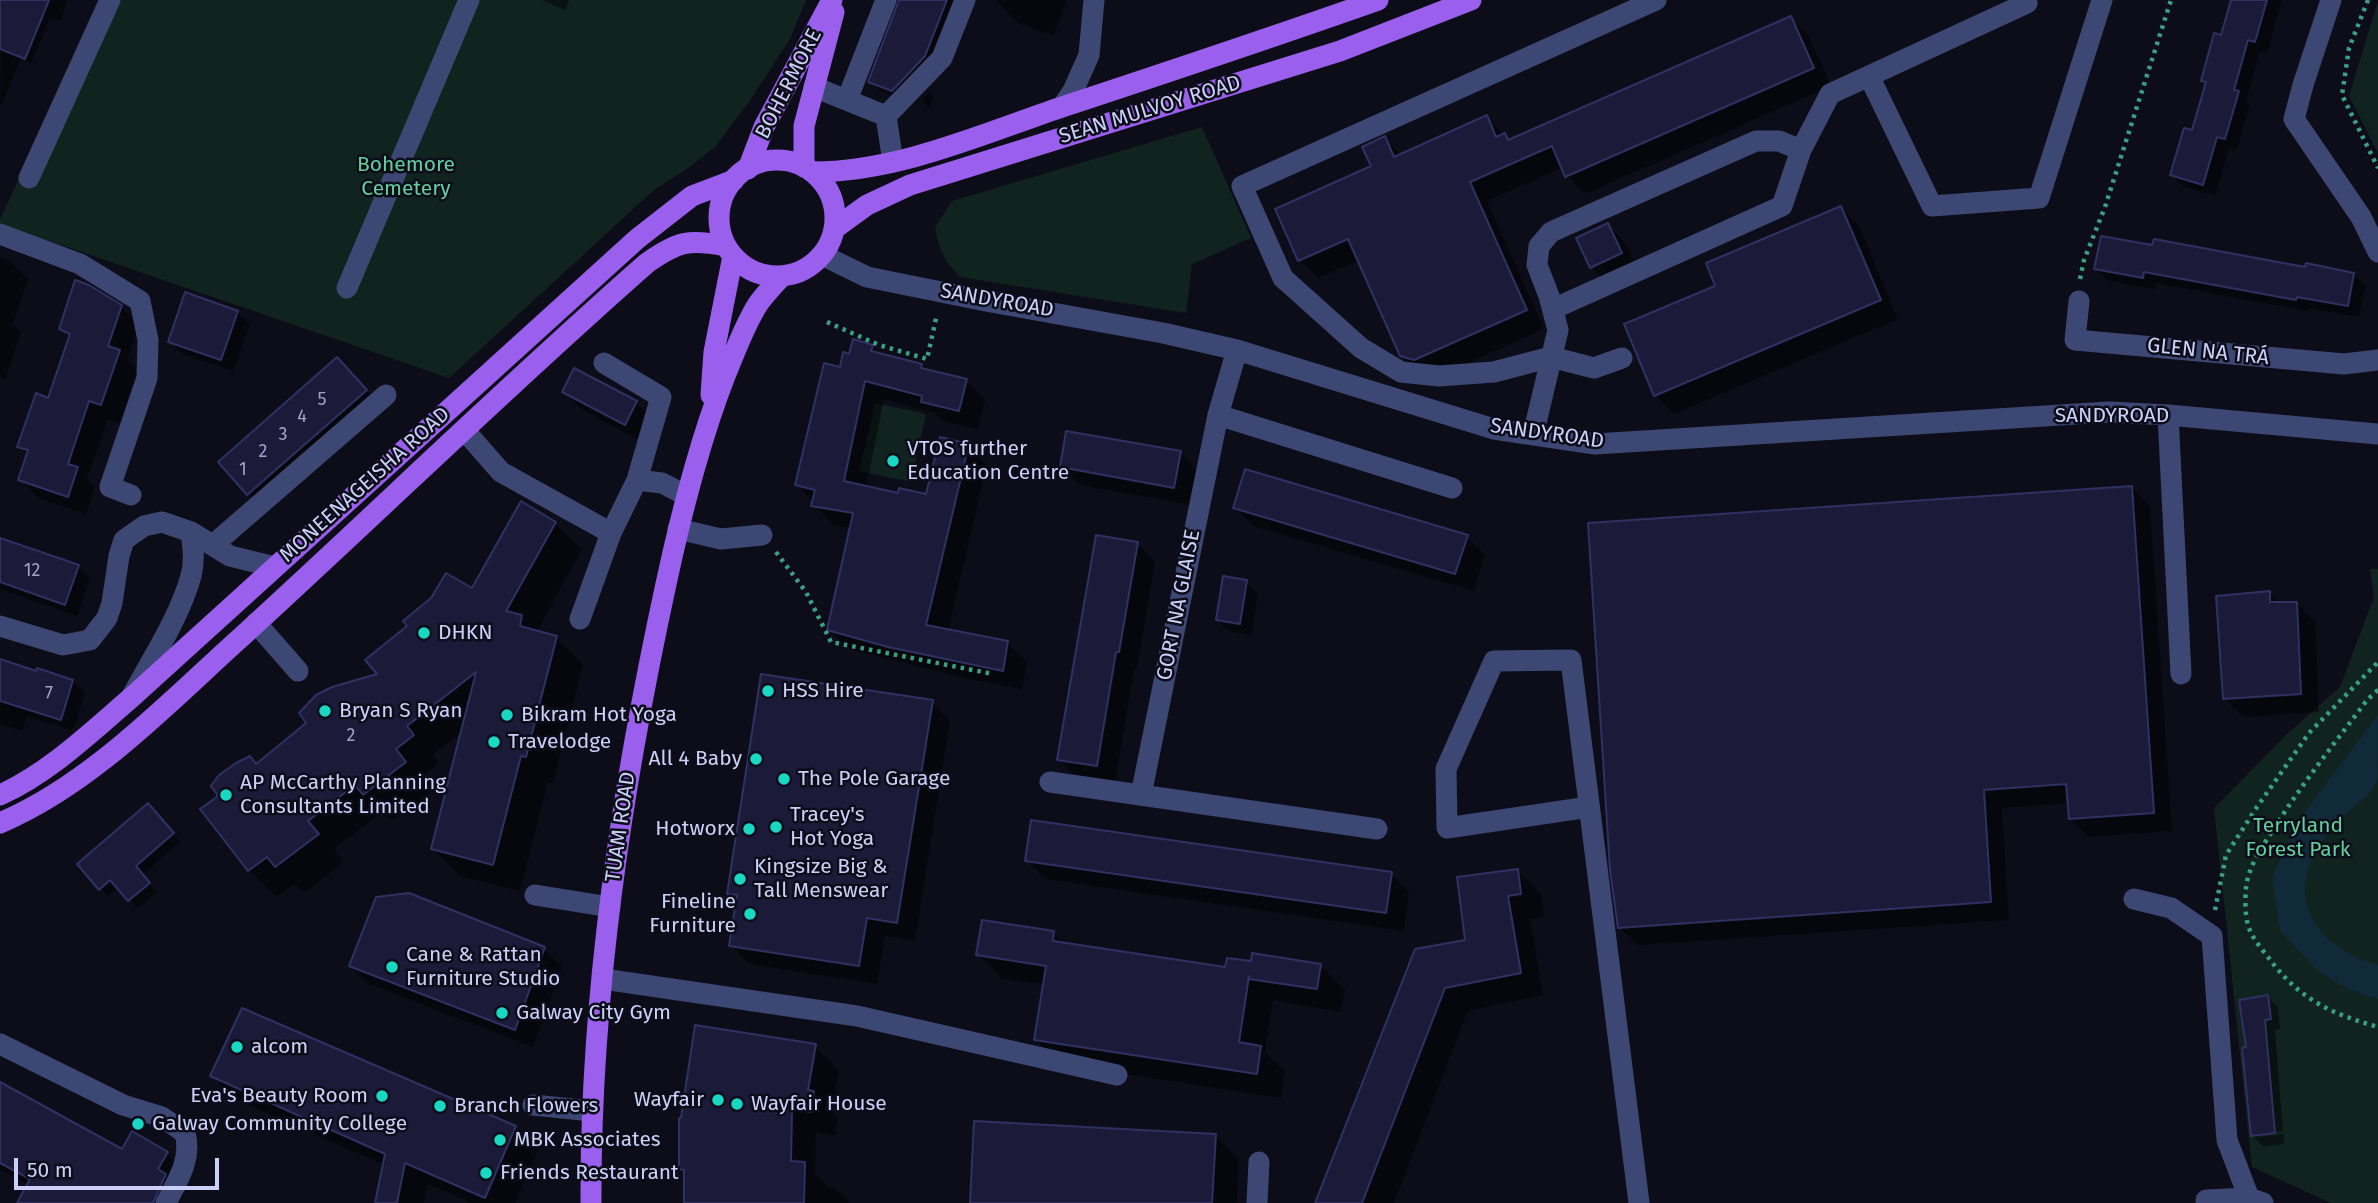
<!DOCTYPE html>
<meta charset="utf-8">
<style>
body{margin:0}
#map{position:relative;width:2378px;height:1203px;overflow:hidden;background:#0d0d1a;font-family:"Fira Sans",sans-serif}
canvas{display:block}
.scale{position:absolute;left:14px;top:1158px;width:205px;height:32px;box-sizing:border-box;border:4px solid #ccd0f9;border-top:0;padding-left:9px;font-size:21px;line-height:24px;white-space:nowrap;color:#ccd0f9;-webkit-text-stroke:5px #0d0d1a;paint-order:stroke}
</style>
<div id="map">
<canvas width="2378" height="1203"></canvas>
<div class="scale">50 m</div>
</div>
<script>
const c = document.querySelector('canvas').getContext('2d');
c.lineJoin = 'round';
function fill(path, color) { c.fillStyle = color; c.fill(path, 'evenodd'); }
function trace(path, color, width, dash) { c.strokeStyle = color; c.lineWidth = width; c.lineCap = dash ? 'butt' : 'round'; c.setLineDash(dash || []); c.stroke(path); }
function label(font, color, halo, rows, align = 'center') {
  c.font = font + ' "Fira Sans",sans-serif'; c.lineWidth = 5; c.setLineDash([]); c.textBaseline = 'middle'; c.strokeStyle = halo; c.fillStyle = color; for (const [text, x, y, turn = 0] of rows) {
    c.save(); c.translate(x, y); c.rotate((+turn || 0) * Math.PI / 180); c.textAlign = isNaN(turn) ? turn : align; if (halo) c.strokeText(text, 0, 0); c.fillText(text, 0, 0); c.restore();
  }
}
const green = new Path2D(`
 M102,0H806L790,39L748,103L715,147L687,169L655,189L449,378L0,224V219Z
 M2378,1V153L2349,96Z
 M1202,127L1251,238L1192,264L1186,313L960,277C945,261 938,249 935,227L952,201Z
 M875,403L926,414L911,482L859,471Z
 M2370,569H2378V1203H2331L2252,1167L2214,808L2288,733L2340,687L2374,597Z`);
const water = new Path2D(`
 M2378,715C2378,729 2378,770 2377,780C2369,801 2344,811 2333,826C2319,844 2305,866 2305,889C2304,928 2344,957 2378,965V999L2350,990L2318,971L2280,930L2272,878L2297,822Z`);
const shadow = new Path2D(`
 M2,0H67L61,21L50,18L31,63L21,59L0,108Z
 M542,0H569L565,10Z
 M900,0H962L935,67L903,100L881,92L870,81Z
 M996,0H1067L1053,36L1018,23Z
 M2233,0H2282L2267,53L2260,51L2246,101L2250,105L2237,150L2229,148L2215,196L2184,187L2172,175L2193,132L2207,84L2203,80L2223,37Z
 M1791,18L1809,36L1831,86L1585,194L1567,176L1563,167L1487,201L1544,329L1434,378L1421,374L1402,355L1360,260L1318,278L1300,260L1373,167L1384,138L1401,155L1486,117L1510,141Z
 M929,93L934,97L930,108L921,101Z
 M1841,208L1859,226L1898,319L1674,414L1655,395L1626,325L1717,286Z
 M1608,225L1626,244L1639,272L1610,285L1591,267Z
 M0,257L10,261L28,279L13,324L21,332L5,380L0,378Z
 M2096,269H2306L2353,274L2366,286L2359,317L2309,308L2308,311L2156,283L2155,289L2108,281Z
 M121,307L139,325L127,360L137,370L120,423L108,419L87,479L95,487L86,514L38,498L20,479L28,455L19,446L49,400L70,338L61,329Z
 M237,312L250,324L233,371L182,354L170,341Z
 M872,346L880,355L922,366L927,371L966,380L985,400L978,429L942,421L934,413L884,399L866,488L900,495L927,497L968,446L987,465L948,631L1007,643L1027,662L1022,689L979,681L849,649L829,630L852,528L833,525L797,484L841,369L850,356Z
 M575,370L636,403L655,421L643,442L582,410L564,392Z
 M349,371L377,403L261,506L221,462Z
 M1180,453L1198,471L1192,505L1080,485L1062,466Z
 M2132,488L2150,506L2172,831L2089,837L2070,819L2069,803L2002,808L2009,920L1638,945L1619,927Z
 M1235,508L1467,537L1485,555L1474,591L1253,526Z
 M555,523L582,550L537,631L556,637L583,665L553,783L548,782L520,891L460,876L433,849L463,731L433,754L439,763L422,777L432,790L392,821L383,812L334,849L344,862L304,893L294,884L276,897L249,870L257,765L380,675L472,590Z
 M0,540L78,567L90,579L77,616L0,589Z
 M1137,544L1155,562L1137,670L1134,669L1115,784L1077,778L1059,759Z
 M1246,582L1258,594L1252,635L1230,632L1217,620Z
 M2269,592L2280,604L2297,603L2315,622L2319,712L2243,717L2224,698Z
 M0,661L73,681L85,693L73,731L27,716L22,731L0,724Z
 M932,702L950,721L915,941L885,936L877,984L749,964L731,945L738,902L729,893Z
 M155,813L180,842L142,875L157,892L137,908L118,887L108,896L100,888Z
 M1027,861L1391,874L1409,892L1404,931L1045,879Z
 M1518,871L1541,894L1544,917L1530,919L1543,995L1468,1011L1394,1203H1317L1467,942Z
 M1054,933L1065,945L1227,969L1320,966L1345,990L1341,1012L1273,1000L1265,1052L1285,1071L1281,1098L1061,1064L1036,1040L1045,985L1002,979L978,954Z
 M544,949L562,967L533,1047L369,984L351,966Z
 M2267,997L2278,1007L2280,1029L2275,1030L2284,1144L2263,1146L2252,1135L2248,1049ZM2283,1131V1134L2259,1137V1133Z
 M815,1046L839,1070L832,1112L838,1117L835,1135L816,1132L815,1174L829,1188H835L850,1203H686V1175L680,1169Z
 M212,1076L515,1127L538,1150L515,1203H471L428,1184L424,1203H377L385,1165L235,1099Z
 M0,1084L122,1151L166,1153L185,1172L176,1187L184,1194L179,1203H19L29,1185L0,1170Z
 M1215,1135L1239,1160L1237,1203H971Z`);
const building = new Path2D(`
 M0,0H49L25,59L0,49Z
 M899,0H947L925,56L892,91L868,82Z
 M2231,0H2267L2255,42L2248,40L2234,90L2239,91L2225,139L2217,137L2203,185L2170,175L2184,128L2192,130L2206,82L2201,81L2214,33L2221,35Z
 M1791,16L1814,68L1565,177L1552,146L1470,182L1527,310L1414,360L1400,356L1348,239L1298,261L1275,209L1371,166L1362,147L1385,136L1394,157L1487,115L1496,137L1505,133L1508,140Z
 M1841,206L1881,300L1654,396L1624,324L1715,286L1706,263Z
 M1608,223L1622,253L1590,268L1576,238Z
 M2101,236L2152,245L2154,239L2305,267L2306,263L2354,273L2348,306L2297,297L2296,300L2247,291L2144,272L2143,278L2094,269Z
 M75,280L89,285L122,305L108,346L120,350L101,405L89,401L68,464L78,467L68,497L18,480L28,450L17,447L36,393L48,398L70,334L59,329Z
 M185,292L238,311L221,360L168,342Z
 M853,339L873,345L871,351L922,364L921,368L967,379L959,411L921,402L922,396L865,381L844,481L898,493L899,488L926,494L940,437L969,444L926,625L1008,641L1003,671L888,647L827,630L853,513L811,506L815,490L795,485L824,363L840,367L843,352L849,354Z
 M337,357L367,390L247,495L218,462Z
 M574,368L637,401L625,425L562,392Z
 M1066,431L1181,451L1174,488L1060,467Z
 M1245,469L1468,535L1455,574L1233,508Z
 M2132,486L2154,813L2069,819L2066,784L1984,790L1991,902L1618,928L1610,870L1588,523Z
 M521,501L556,522L506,611L522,615L520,626L557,636L526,757L521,756L493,865L431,849L476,672L407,726L414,735L396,749L406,762L363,795L355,785L308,821L319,834L275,867L267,857L248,871L200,809L218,796L211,786L219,775L236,763L250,756L256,764L306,723L299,713L316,695L332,687L377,674L365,660L407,626L403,621L431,598L446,573L472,588Z
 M1096,535L1138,542L1119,652H1116L1097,766L1057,760Z
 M0,538L79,565L65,605L0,582Z
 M1223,576L1247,580L1240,624L1216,620Z
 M2270,591V602H2297L2301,694L2223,699L2216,596Z
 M0,659L36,671L37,668L73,680L61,720L0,701Z
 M761,674L933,700L897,923L867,918L859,966L729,946L737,895L727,894Z
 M148,803L174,833L136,866L150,883L128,901L110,880L99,890L77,864Z
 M1031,820L1392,872L1386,913L1025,861Z
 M1518,869L1521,894L1508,896L1521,973L1445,988L1362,1203H1315L1415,949L1465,940L1457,877Z
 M409,893L545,947L515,1030L349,966L376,897Z
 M982,920L1054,931L1053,941L1225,967L1227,958L1251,961L1252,953L1321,964L1317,989L1249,979V976L1239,1042L1261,1046L1257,1074L1034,1040L1046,966L976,955Z
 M2268,995L2271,1019L2265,1020L2275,1133L2251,1136L2242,1048L2246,1047L2239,1000Z
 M242,1008L516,1126L485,1198L405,1163L397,1203H375L385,1154L210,1076Z
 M695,1025L816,1044L808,1090L814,1091L811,1112L792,1109L791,1161L805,1162L804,1203H684V1170L679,1169V1118H681Z
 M0,1082L122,1149L132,1131L168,1152L158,1169L166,1174L153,1203H17L30,1179L0,1163Z
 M974,1121L1216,1134L1212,1203H970Z`);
const path = new Path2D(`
 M2368,0L2349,48L2342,95L2378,168
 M2080,279L2084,260L2105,207L2171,0
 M827,322L879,345L927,359L937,314
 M776,552L806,592L831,642L993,674
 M2378,690L2367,700C2335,743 2301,785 2273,830C2262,847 2248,867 2246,888C2245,899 2245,915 2248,925C2252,939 2263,950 2271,961C2301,1000 2332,1014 2378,1027
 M2215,910L2226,855L2257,807L2309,733L2378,662`);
const minor = new Path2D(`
 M2331,0L2303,85L2294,119L2361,217L2378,252
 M1869,76L1932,206L2039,198L2102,0
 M814,87L886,116L893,162
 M847,100L886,0
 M1062,107L1073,91L1089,55L1094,0
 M886,116L942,58L965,0
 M29,178L110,0
 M0,234L80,264L140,301L148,340L147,378L110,487L131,495
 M822,255L867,277L986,301L1163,333L1237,350L1494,429L1595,444L2109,412L2168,415L2378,434
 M347,288L469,0
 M2079,301L2075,340L2344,364L2378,360
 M1553,309L1782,206L1801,150L1830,94L2027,3
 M1622,358L1594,368L1551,357L1494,372L1439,376L1401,372L1361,348L1283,278L1242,186L1656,0
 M604,363L661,397L637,480
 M1218,415L1452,488
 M2168,415L2181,674
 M465,431L501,472L611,533L637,480L662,483L687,496
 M1533,435L1558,330L1549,296L1537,265L1539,246L1551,232L1756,141H1779L1801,150
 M678,529L721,539L762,535
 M213,545L386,395
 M580,619L611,533
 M256,623L298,671
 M0,626L63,645L90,640L107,618L112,603L119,556L124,540L144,526L162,522L191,532L230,556L275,567
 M132,696C152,659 180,616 191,576C195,561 193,547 191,532
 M1050,782L1377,829
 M1141,795L1218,415L1237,350
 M1589,807L1447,828L1446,769L1494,661L1571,660L1639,1203
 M535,895L610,907
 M2134,899L2171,908L2212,936L2227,1140L2249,1198
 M603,979L857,1016L1117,1075
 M0,1044L123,1105L162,1117L185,1133C192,1159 178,1180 166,1203
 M533,1105L592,1111
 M2206,1200L2249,1198L2263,1203
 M1257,1203L1259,1162`);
const major = new Path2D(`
 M719 218a58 58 0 1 1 116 0a58 58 0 1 1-116 0Z
 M804,167V126L834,12
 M748,169L764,127L832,0
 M812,172C898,172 982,134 1062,107C1168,72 1273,37 1378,0
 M834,229L867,205L910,185L1340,51L1471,0
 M711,395L714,352L733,256
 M0,795C50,772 90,733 132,697L637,239L692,196L734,180
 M0,823C90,785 166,705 238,640C375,515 508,385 647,263C678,241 689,239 726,246
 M591,1203C590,995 622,787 666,584C681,514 699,443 725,376C735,352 744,326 758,304C765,294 774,285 782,276`);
const markers = [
 [893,461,7,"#19d8c3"],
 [424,633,7,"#19d8c3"],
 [768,691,7,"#19d8c3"],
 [325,711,7,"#19d8c3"],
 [507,715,7,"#19d8c3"],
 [494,742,7,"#19d8c3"],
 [756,759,7,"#19d8c3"],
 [784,779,7,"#19d8c3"],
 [226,795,7,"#19d8c3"],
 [776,827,7,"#19d8c3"],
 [749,829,7,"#19d8c3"],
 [740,879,7,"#19d8c3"],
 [750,914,7,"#19d8c3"],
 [392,967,7,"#19d8c3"],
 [502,1013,7,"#19d8c3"],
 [237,1047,7,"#19d8c3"],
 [382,1096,7,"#19d8c3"],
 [718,1100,7,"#19d8c3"],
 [737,1104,7,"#19d8c3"],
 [440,1106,7,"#19d8c3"],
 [138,1124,7,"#19d8c3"],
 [500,1140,7,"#19d8c3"],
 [486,1173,7,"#19d8c3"]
];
const numberNames = [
 ["5",322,400],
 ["4",302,417],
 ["3",283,435],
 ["2",263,452],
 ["1",243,470],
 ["12",32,571],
 ["7",49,694],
 ["2",351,736]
];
const streetNames = [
 ["BOHERMORE",789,84,-63],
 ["SEAN MULVOY ROAD",1150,110,-17],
 ["SANDYROAD",997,301,10],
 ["GLEN NA TRÁ",2208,352,6],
 ["SANDYROAD",2112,416],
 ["SANDYROAD",1547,434,8],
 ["MONEENAGEISHA ROAD",365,485,-42],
 ["GORT NA GLAISE",1179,605,-79],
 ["TUAM ROAD",621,827,-82]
];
const parkNames = [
 ["Bohemore",406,165],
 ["Cemetery",406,189],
 ["Terryland",2298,826],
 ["Forest Park",2298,850]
];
const poiNames = [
 ["VTOS further",907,449],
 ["Education Centre",907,473],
 ["DHKN",438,633],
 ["HSS Hire",782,691],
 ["Bryan S Ryan",339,711],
 ["Bikram Hot Yoga",521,715],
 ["Travelodge",508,742],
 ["All 4 Baby",742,759,"right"],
 ["The Pole Garage",798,779],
 ["AP McCarthy Planning",240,783],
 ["Consultants Limited",240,807],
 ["Tracey's",790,815],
 ["Hot Yoga",790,839],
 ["Hotworx",735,829,"right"],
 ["Kingsize Big &",754,867],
 ["Tall Menswear",754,891],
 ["Fineline",736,902,"right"],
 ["Furniture",736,926,"right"],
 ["Cane & Rattan",406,955],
 ["Furniture Studio",406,979],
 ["Galway City Gym",516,1013],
 ["alcom",251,1047],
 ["Eva's Beauty Room",368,1096,"right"],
 ["Wayfair",704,1100,"right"],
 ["Wayfair House",751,1104],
 ["Branch Flowers",454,1106],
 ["Galway Community College",152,1124],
 ["MBK Associates",514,1140],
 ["Friends Restaurant",500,1173]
];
fill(green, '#11231f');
fill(water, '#112a3a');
fill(shadow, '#0007');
fill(building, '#1b1b39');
trace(building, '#303062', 2);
trace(path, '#39a084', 4.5, [3.5, 5]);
trace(minor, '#3d4774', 21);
trace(major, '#9a5fed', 21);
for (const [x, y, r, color] of markers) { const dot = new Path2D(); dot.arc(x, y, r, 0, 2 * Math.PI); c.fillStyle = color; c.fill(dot); trace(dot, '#0d0d1a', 2.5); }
label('18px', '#a0a3c9', null, numberNames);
label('21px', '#ccd0f9', '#0d0d1a', streetNames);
label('21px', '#62cf9d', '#0d0d1a', parkNames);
label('21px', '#ccd0f9', '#0d0d1a', poiNames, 'left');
</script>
